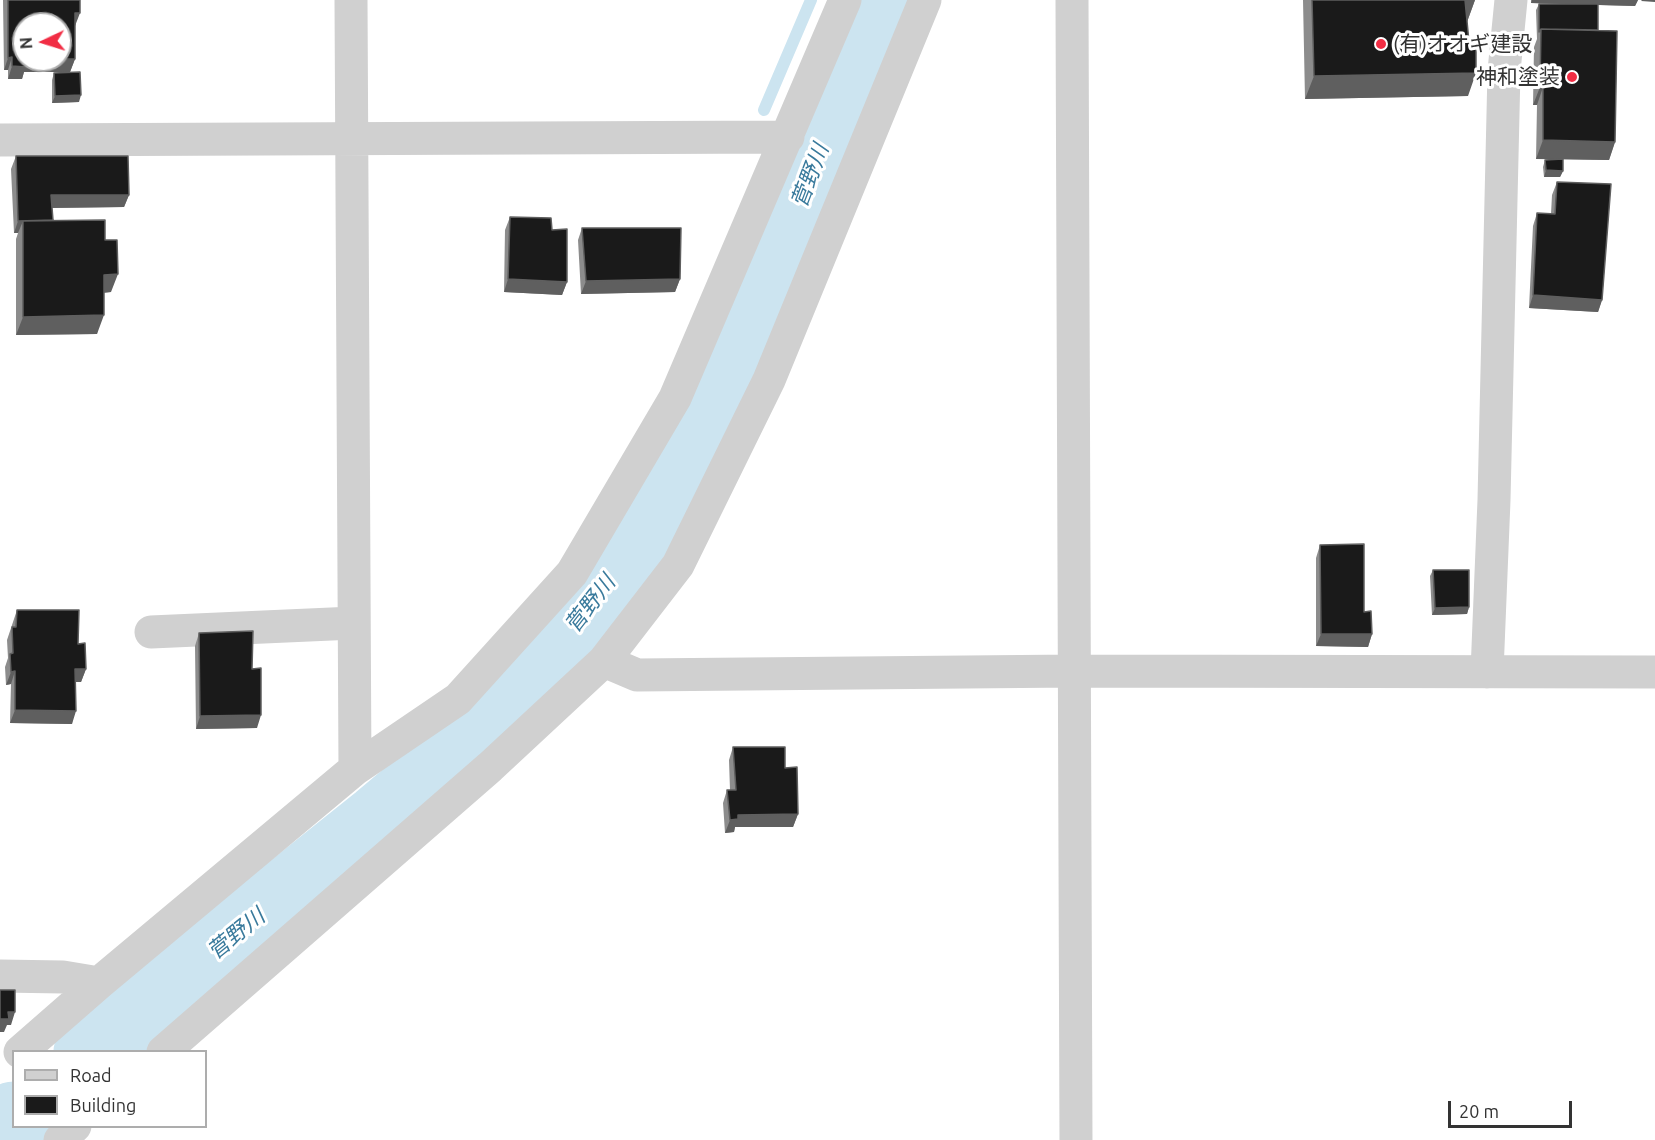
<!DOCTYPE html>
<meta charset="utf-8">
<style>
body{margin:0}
#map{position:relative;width:1655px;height:1140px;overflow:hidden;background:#fff;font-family:Ubuntu,sans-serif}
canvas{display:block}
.legend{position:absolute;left:12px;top:1050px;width:195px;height:78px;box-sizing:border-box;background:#fff;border:2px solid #adadad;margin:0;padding:8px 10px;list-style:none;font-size:18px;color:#333}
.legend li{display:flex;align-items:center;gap:12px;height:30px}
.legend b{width:30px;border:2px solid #adadad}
.north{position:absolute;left:12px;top:12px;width:60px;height:60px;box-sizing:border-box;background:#fff;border:2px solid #adadad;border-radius:50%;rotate:266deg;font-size:16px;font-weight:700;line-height:24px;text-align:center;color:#333}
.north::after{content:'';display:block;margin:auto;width:21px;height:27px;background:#f12d44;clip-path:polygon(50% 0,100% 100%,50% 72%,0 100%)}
.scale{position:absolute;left:1448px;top:1101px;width:124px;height:27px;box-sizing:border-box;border:3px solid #333;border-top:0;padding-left:8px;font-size:18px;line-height:21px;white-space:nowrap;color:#333;-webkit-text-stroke:4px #fff;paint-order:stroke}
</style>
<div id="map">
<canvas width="1655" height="1140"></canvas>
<ul class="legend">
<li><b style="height:8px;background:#d0d0d0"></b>Road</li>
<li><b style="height:16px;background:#1a1a1a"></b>Building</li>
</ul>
<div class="north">N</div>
<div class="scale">20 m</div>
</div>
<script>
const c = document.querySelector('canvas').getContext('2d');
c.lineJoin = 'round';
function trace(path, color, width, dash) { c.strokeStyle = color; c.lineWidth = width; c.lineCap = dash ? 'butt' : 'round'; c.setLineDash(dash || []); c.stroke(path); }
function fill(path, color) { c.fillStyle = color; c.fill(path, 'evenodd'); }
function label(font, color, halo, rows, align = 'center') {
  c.font = font + ' Ubuntu,"Noto Sans JP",sans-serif'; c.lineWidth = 6; c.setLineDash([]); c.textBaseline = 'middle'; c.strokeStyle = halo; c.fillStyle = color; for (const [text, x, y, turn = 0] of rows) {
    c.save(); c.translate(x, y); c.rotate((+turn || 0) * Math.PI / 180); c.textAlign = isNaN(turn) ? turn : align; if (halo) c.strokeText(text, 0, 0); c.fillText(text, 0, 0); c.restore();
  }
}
const stream = new Path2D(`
 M764,110L811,0`);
const river = new Path2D(`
 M91,1052L380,821L500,720L689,476L726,399L845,83L854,35L871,0
 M0,1131L14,1119`);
const street = new Path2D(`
 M351,0L355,769
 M1072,0L1076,1140
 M0,140L788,137
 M151,632L354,623
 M604,661L637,675L1075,671L1655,672
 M1487,672L1494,500L1504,71L1511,0
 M0,976L63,977L99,983
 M20,1052L99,983L355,769L458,699L572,573L675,398L845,0
 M163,1052L490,767L604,661L678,565L769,380L925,0
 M60,1140L75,1126`);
const wall = new Path2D(`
 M3,0H80L75,26V59L70,72H24L22,79H8V70H4Z
 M1303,0H1475L1467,22L1468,96L1305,99Z
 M1531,0H1638L1635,6L1598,5V30L1615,142L1609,160L1563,159V171L1560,177H1544L1543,167L1545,160L1558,159H1536L1537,105H1533L1534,47L1537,39L1536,10L1539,4H1565L1531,3Z
 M54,73L79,102L52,103V80Z
 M16,156L129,195L124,207L52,208L53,221L105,240L111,292L104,293L97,334L16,335V239L18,233H14L11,169Z
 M1557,182L1602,300L1598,312L1529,308L1533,226L1537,213L1551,214L1552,195Z
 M510,217L552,230L567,282L562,295L504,292L505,230Z
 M582,228L680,279L675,292L581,294L578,240Z
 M1320,545L1364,612L1372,634L1368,647L1316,646V558Z
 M1433,570L1469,607L1467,614L1432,615L1430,576Z
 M17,610L78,644L86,669L81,682H76L72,724L10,723L11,684L6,685L5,667L8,658L7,640Z
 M199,633L252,669L257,728L196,729L195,646Z
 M733,747L785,768L798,814L793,827H735L734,832L725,833L723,803L727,790H730L729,760Z`);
const shadedWall = new Path2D(`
 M1465,0H1475L1467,22Z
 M1532,0H1638L1635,6L1531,3Z
 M1642,0H1655V2L1641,1Z
 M75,13H80L75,26Z
 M12,57L8,70H4L8,58Z
 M60,59H75L70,72H24L22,79H8L12,66L26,60Z
 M1476,73L1468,96L1305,99L1314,76Z
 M1540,87H1543L1537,105H1533Z
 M81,95L79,102L52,103L55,96Z
 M1543,140L1615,142L1609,160L1536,159Z
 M1546,170L1563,171L1560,177H1544Z
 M51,195H129L124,207L47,208Z
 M53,220L23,221L18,233H14L18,221Z
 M118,274L111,292L97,293L104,275Z
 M508,279L567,282L562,295L504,292Z
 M680,279L675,292L581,294L586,281Z
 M1533,295L1602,300L1598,312L1529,308Z
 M104,315L97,334L16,335L23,317Z
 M1469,607L1467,614L1432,615L1435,608Z
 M1321,634H1372L1368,647L1316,646Z
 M75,669H86L81,682H71Z
 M15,671L11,684L6,685L11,672Z
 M15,710L76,711L72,724L10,723Z
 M261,715L257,728L196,729L200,716Z
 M798,814L793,827H735L734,832L725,833L730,820L738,815Z
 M8,1012H15L11,1025H7L4,1032H0V1019Z`);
const building = new Path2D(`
 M8,0H80V13H75V59H60V24H24V60H27L26,67L12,66V57L8,58Z
 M1312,0H1465L1469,42H1476V73L1314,76Z
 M1539,4H1598V30L1541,29L1539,32Z
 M1541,29L1617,31L1615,142L1543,140V87H1540Z
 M80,72L81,95L55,96L54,73Z
 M16,156H128L129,195H51L53,220L18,221Z
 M1563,159V171L1546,170L1545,160Z
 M1557,182L1611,184L1602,300L1533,295L1537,213L1555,214Z
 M510,217L551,218L552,230L567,229V282L508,279Z
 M105,220V240H117L118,274L104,275V315L23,317V221Z
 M582,228H681L680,279L586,281Z
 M1364,544V612L1371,611L1372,634H1321L1320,545Z
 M1433,570H1469V607L1435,608Z
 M17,610H79L78,644L85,643L86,669H75L76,711L15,710V671L11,672L10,654L13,653L12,627H16Z
 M253,631L252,669L261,668V715L200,716L199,633Z
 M733,747H785V768L797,767L798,814L738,815V819L730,820L727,790H736Z
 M0,990H15V1012H8L9,1019H0Z`);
const markers = [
 [1381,44,6,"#f12d44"],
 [1572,77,6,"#f12d44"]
];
const poiNames = [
 ["(有)オオギ建設",1393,44],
 ["神和塗装",1560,77,"right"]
];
const waterNames = [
 ["菅野川",810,176,-69],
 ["菅野川",590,604,-52],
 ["菅野川",236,934,-39]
];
trace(stream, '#cce4f0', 12);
trace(river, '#cce4f0', 75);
trace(street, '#d0d0d0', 33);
fill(wall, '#8c8c8c');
fill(shadedWall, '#5f5f5f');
fill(building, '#1a1a1a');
trace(building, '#5f5f5f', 1.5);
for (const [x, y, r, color] of markers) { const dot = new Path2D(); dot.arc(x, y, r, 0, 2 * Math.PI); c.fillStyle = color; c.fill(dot); trace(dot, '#fff', 2); }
label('21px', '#333', '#fff', poiNames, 'left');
label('italic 22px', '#397a9c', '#fff', waterNames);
</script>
